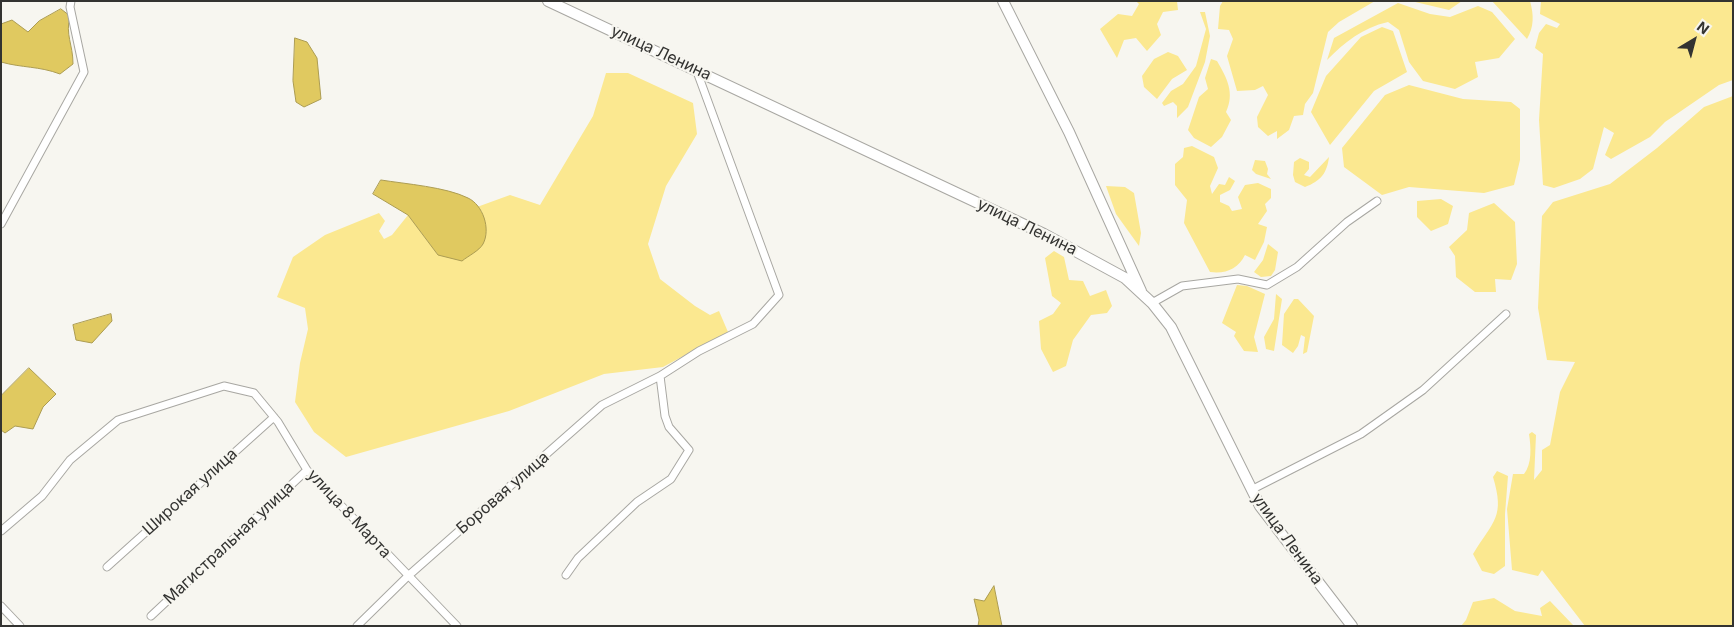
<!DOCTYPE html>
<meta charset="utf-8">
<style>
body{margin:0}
#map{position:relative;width:1734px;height:627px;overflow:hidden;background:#f7f6f0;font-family:Inter,sans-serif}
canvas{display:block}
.frame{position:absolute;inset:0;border:2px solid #333331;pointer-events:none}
.north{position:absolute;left:1669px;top:15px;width:50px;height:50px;-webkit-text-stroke:4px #f7f6f0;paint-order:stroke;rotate:37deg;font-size:14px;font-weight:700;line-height:20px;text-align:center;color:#333331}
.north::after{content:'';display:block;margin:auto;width:18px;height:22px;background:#333331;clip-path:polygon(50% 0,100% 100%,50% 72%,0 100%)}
</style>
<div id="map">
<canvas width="1734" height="627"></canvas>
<div class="frame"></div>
<div class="north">N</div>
</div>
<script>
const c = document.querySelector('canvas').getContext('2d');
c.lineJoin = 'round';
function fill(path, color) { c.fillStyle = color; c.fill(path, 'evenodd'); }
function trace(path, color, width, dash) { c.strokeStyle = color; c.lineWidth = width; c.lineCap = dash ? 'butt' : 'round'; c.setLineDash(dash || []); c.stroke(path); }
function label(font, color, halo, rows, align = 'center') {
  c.font = font + ' Inter,sans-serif'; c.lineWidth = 4.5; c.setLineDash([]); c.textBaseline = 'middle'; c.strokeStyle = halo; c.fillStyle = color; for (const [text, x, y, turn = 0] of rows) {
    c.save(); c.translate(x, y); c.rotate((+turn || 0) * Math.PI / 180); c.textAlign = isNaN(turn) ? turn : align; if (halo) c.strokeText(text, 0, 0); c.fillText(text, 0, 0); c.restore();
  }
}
const green = new Path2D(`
 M1136,1H1177L1178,10L1163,12L1157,24L1161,35L1147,51L1136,38L1124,40L1117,58L1100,29L1118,14L1132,16L1139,4Z
 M1223,1H1375L1339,22L1328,32L1313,93L1305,104L1303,115L1294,116L1289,130L1277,139V131L1268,136L1258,127L1257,117L1268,95L1263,86L1255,90L1237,91L1227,56L1233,39L1229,30L1218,29L1220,6Z
 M1411,1H1462L1449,10Z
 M1492,1H1530C1534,15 1534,27 1527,39Z
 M1541,1H1733V80L1719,85L1665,122L1650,137L1611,159L1605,155L1614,133L1604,127L1593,169L1580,179L1554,188L1543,185L1539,120L1543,54L1535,48L1539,33L1546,24L1557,28L1560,24L1540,14Z
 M1398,3L1430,14L1450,17L1478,6L1492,12L1515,39L1499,58L1475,62L1478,77L1455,89L1423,81L1409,62L1399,30L1388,22C1362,28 1345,42 1327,60L1334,38Z
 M1200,12H1205L1210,36L1205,62L1188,107L1177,118V106L1173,102L1164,106L1162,103L1171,91L1183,84L1196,66L1206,29Z
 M1382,27L1393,31L1407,72L1374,91L1330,145L1311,112L1326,76L1361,37Z
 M1168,52L1178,56L1187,70L1172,79L1157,99L1144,87L1142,76L1154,59Z
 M1211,59L1217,61C1227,78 1235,93 1226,112L1231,120L1222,137L1211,147L1194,138L1188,130L1199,97L1208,89L1205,78Z
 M606,73H628L693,103L697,134L666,186L648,244L660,279L695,306L710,315L719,311L728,332L663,367L604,374L509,411L346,457L314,432L295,402L300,363L308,329L305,308L277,297L293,257L325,235L379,213L385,221L379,231L384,239L392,235L408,215L438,255L482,212L477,207L510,195L540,205L593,116Z
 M1409,85L1463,99L1511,102L1520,109V160L1514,185L1484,193L1409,187L1382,195L1344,167L1342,148L1385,95Z
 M1733,96V626H1585L1542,570L1538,576L1512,570L1507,509L1513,474H1524C1532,464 1531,447 1529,434L1532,432L1536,435L1534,480L1542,470V450L1550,445L1560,392L1575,362L1547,360L1538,308L1542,216L1553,202L1610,184L1657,148L1704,107Z
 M1192,146L1214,157L1218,168L1210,186L1212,194L1219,184L1225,185L1229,177L1235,181L1230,190L1220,195V202L1229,206L1232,211L1242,209L1238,197L1245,185L1258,183L1271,189V198L1265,204L1267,211L1258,224L1267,227L1264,242L1255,260L1245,255C1238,269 1226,274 1210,272L1184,223L1187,200L1175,185V164L1183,157L1184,148Z
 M1329,157C1327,173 1321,181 1305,187L1295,182L1293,175L1294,162L1300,158L1309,162V169L1304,175L1310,177Z
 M1255,160L1265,161L1268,169L1267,174L1271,179L1256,174L1252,170Z
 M1106,186L1125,187L1134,193L1141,233L1139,246L1116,214Z
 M1441,199L1453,206L1448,224L1431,231L1417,217V201Z
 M1494,203L1515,222L1517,264L1511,280L1495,279L1496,292H1475L1456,277L1455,256L1449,247L1467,230L1469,213Z
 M1268,244L1278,252L1275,270L1271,276L1261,277L1254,272L1263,260Z
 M1054,251L1064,257L1069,280L1083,281L1090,296L1106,290L1112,306L1107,313L1091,315L1073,340L1066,366L1053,372L1041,349L1039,321L1053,314L1061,303L1052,296L1045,258Z
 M1237,285L1247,286L1265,294L1254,337L1258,352L1244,351L1234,336L1236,332L1222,323Z
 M1276,294L1282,299L1274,351L1266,349L1264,337L1274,319Z
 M1294,299H1298L1314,316L1307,352L1303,354L1305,337L1301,335L1298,346L1293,353L1282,345L1284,314Z
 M1497,471L1508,476L1505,514V566L1494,574L1482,571L1473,554C1494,520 1505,517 1493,477Z
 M1494,598L1515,611L1542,616L1540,608L1550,601L1574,626H1461L1466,620L1473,602Z`);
const water = new Path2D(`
 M61,9L70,16C65,35 73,44 73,64L60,74C39,66 22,68 1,62V24L12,20L28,32L39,21Z
 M295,38L307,42L317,58L321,99L304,107L296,102L293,81Z
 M381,180C406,184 446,187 468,198C483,205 491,229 483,244C479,251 468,256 462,261L438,255L408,215L373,194Z
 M111,314L112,321L92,343L76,340L73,325Z
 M29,368L56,394L43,407L33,429L15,426L5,433L1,430V396Z
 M994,586L1002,626H978L979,620L974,599L984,601Z`);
const street = new Path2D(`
 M1,224L84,72L70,7L71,1
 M1152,303L1182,286L1238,279L1267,285L1297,267L1347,222L1377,201
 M1251,490L1361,434L1423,390L1506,314
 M1,531L42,496L70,460L118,420L224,386L254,393L278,422L307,470L457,626
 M107,567L274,417
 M566,575L578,558L637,502L671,479L689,450L669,427L665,416L660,376
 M1,606L20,626
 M151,616L307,470
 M357,626L408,576L602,405L660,376L699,351L753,324L779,295L696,69`);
const secondary = new Path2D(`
 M548,1L1044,234L1125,278L1152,303L1171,327L1260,506L1352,626
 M1003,1L1069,132L1141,291`);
const streetNames = [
 ["улица Ленина",661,53,25],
 ["улица Ленина",1027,227,26],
 ["Широкая улица",190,492,-42],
 ["Боровая улица",503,493,-41],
 ["улица 8 Марта",349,514,47],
 ["улица Ленина",1287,539,54],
 ["Магистральная улица",229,543,-43]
];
fill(green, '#fbe890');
fill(water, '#e0c960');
trace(water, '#ac9c52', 1);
trace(street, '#a8a7a2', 9);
trace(secondary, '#a8a7a2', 12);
trace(street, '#fff', 7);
trace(secondary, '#fff', 10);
label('16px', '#333331', '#f7f6f0', streetNames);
</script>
